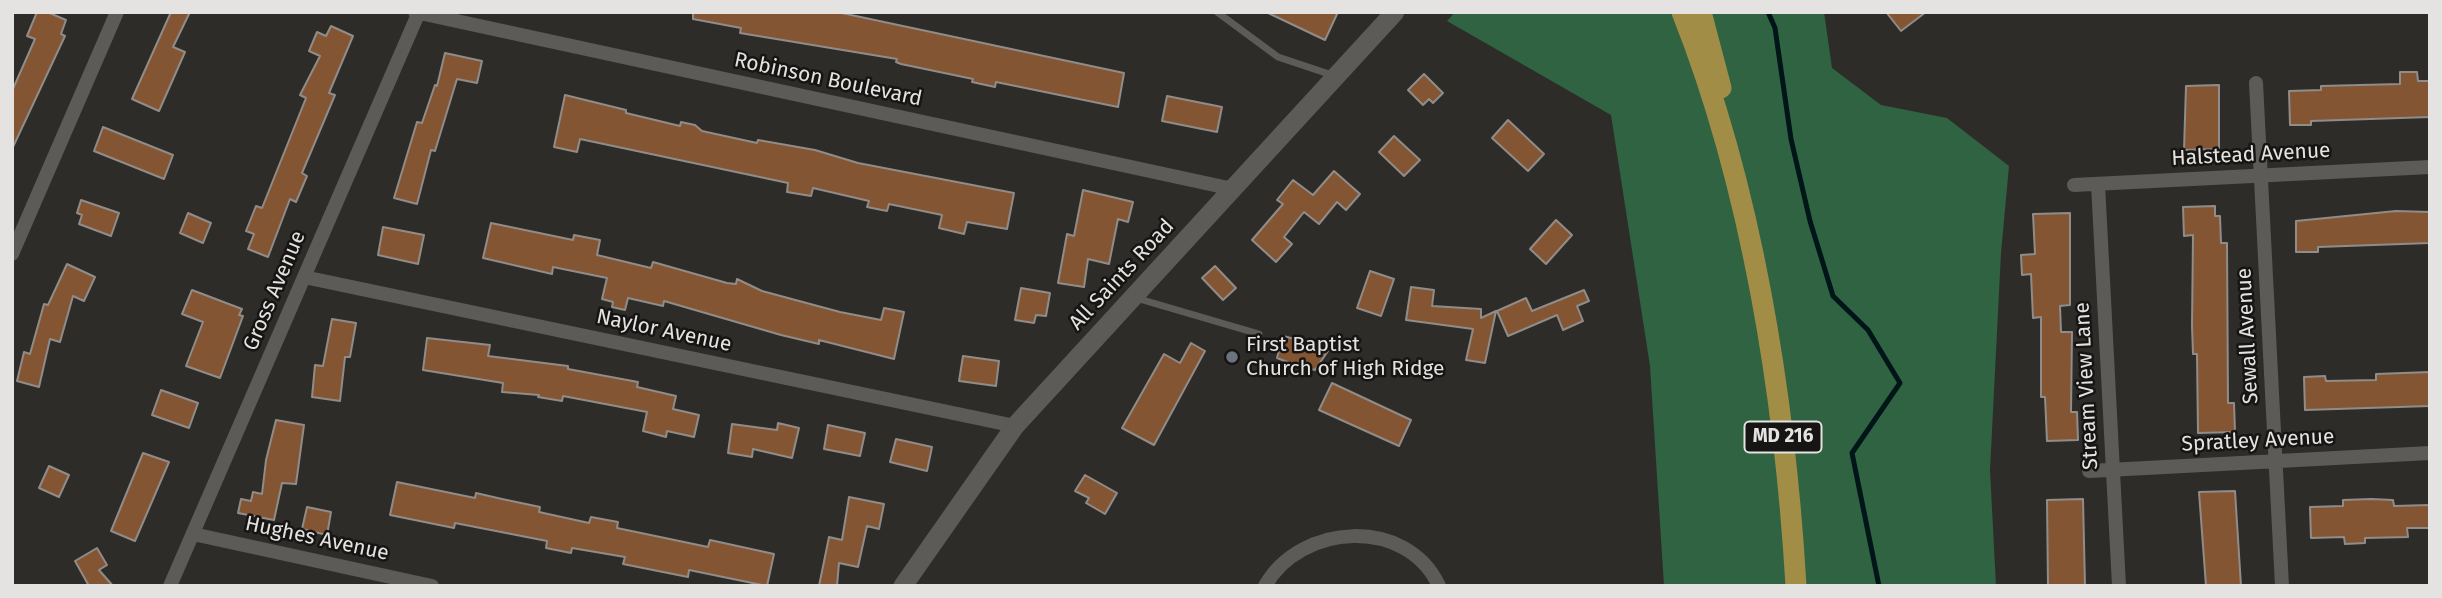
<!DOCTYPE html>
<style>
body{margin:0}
#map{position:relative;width:2442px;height:598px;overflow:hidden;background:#2e2c29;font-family:"Fira Sans",sans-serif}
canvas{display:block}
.frame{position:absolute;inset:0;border:14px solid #e4e3e1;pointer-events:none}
</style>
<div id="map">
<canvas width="2442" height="598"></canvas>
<div class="frame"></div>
</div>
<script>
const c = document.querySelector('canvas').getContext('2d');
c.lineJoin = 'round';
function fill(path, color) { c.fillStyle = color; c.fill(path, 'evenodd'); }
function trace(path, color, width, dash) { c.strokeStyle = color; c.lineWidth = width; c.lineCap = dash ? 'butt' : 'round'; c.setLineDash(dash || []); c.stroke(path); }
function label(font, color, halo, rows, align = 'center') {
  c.font = font + ' "Fira Sans",sans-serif'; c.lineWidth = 5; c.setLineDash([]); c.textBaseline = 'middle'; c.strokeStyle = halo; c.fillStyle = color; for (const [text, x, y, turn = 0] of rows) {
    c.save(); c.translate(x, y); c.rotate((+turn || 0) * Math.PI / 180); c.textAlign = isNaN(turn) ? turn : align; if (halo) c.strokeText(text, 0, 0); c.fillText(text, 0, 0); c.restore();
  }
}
const forest = new Path2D(`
 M1455,12H1824L1832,68L1881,105L1947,118L2009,166L2001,253L1990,470L1996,586H1664L1650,366L1611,115L1447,21Z`);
const stream = new Path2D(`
 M1768,12L1775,28L1791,139L1810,221L1833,296L1868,330L1900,383L1852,453L1879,586`);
const building = new Path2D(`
 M37,12H47L66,20L61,34L65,36L13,147L12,91L35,39L27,36Z
 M171,12H190L173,47L185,52L159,111L132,99Z
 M693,12H837L1124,73L1118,107L996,82L995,87L972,82L973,79L901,64L896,62L897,59L740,33L741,28L693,19Z
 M1266,12H1338L1325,40Z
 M1886,12H1926L1901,31Z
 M331,26L353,36L329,93L335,95L302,173L307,176L296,202L290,199L268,257L248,249L254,234L246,231L256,206L262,208L306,98L300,95L320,56L309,51L317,32L326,36Z
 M445,53L482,61L477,83L457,79L435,151L431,150L417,204L394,198L417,122L422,123L435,85L437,86Z
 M2400,72H2417L2418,81H2429L2430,117L2311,121V125H2290L2289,91L2321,90V86L2400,84Z
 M1424,74L1443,93L1433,103L1429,99L1423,105L1408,90Z
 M2219,85V149L2184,150L2186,86Z
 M565,95L626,110V113L680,126L681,122L695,125L702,131L757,143L758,140L815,150L858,163L1014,193L1007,229L967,222L964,234L939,228L942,215L889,204L887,211L867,207L869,201L813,188L811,196L787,192L788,183L580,139L577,152L554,147Z
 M1167,96L1222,107L1217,132L1162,121Z
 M1508,120L1544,154L1528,171L1492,138Z
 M103,127L173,155L164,179L94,151Z
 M1394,136L1420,160L1404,176L1379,152Z
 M1334,171L1360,194L1346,210L1337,202L1319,224L1304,212L1284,237L1292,244L1276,262L1252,240L1283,204L1277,200L1293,180L1313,195Z
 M1083,190L1133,202L1128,222L1118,219L1109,264L1088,259L1084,287L1058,283L1067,234L1074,236Z
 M81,200L119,213L111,236L79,224L82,215L77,213Z
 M2215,206V216H2220L2221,243H2227L2228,403H2234L2235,432L2198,433L2197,354H2193L2192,326L2193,235L2184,236L2183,207Z
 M2396,211L2430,212V243L2318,247V252H2296V221Z
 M188,213L211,223L203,243L180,233Z
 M2070,213V305L2060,306L2061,332H2072L2071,412H2077L2078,440L2047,441L2045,397H2041V317L2033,318L2031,274L2022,275L2021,255L2035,254L2033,214Z
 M1556,220L1572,235L1546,264L1530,249Z
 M491,223L573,240L574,235L600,240L597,255L651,268L653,262L727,283L736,284L737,279L762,291L840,312L881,320L884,308L904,312L894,359L819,340V344L781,335L664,301L663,306L628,298L625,310L612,307L613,302L602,299L607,278L553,267L552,274L483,258Z
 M383,227L424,235L418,264L378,255Z
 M67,264L95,277L84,301L73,296L60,342L50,339L39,387L17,381L24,352L30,354L44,304L48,305Z
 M1215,266L1236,288L1223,300L1202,278Z
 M1370,271L1394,279L1381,316L1357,308Z
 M1411,287L1434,290L1432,306L1481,309V318L1496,311L1485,363L1466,360L1473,329L1406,320Z
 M1021,288L1050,293L1046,316L1036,315L1034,323L1015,320Z
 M192,290L242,309L239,315L243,316L220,378L186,366L203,322L182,314Z
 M1584,290L1589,301L1577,306L1583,321L1563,330L1557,315L1508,336L1497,311L1526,298L1532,311Z
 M332,319L356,323L350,357H345L340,401L312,397L315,365L323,366Z
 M1283,336L1330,348L1315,370L1290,363L1277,358Z
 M427,338L490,345L488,356L568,366V369L638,382L637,387L676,396L673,409L699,415L694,437L667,431L666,437L643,431L647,412L563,396L562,401L538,397L539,395L502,392L503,383L423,370Z
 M1191,343L1205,351L1154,445L1122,428L1164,354L1180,363Z
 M963,356L999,361L996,386L959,381Z
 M2430,372V406L2305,410L2304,377L2325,376L2326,381L2376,380V374Z
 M1332,383L1411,420L1399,446L1319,410Z
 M161,390L198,403L189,428L152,415Z
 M276,420L304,425L296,484L282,483L274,520L238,513L241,499L251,501L253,492L262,494L266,460Z
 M778,423L799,428L792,458L753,449L752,457L728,453L732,424L777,430Z
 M828,425L865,433L860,456L824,449Z
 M896,439L932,447L927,471L890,462Z
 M143,453L169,462L135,541L111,531Z
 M49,466L69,475L59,497L39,488Z
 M1085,475L1117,493L1105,514L1086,503L1089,498L1075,491Z
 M397,482L475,498L476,493L502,499L540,507L539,512L589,523L591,517L618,522L617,528L708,547L710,540L774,554L767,586L689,570L688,577L623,564L625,557L572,548L571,553L546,548L547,541L455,523L454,528L390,515Z
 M2235,491L2241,586H2206L2199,492Z
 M849,497L884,504L879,529L867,526L858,567L839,563L837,586H819L829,537L842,540Z
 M2083,499L2085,586H2048L2047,500Z
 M2371,499L2393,500L2394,506L2430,505V528H2407L2408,537L2365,538V543L2345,544L2344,537L2311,538L2310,507L2343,506V500Z
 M307,507L331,512L327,535L302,529Z
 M97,548L107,565L99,570L113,586H89L75,561Z`);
const lane = new Path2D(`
 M1217,12L1278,57L1335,76
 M1136,298L1259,334`);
const street = new Path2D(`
 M415,12L1233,189
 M2256,83L2282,586
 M2098,184L2119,586
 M2074,185L2430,167
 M12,254L117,12
 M304,277L1015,426
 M2089,471L2430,453
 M193,534L432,586
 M170,586L419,12
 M1265,586C1300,523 1407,516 1439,586`);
const secondary = new Path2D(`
 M903,586L1015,426L1395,12`);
const primary = new Path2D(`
 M1682,12C1752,188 1785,398 1796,586
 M1701,12L1721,88`);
const markers = [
 [1232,357,7,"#6b7280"]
];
const shields = [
 [1783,437,77]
];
const shieldNames = [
 ["MD 216",1783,437]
];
const streetNames = [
 ["Robinson Boulevard",828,80,12],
 ["Halstead Avenue",2251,155,-3],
 ["All Saints Road",1122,275,-47],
 ["Gross Avenue",275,291,-67],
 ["Naylor Avenue",664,331,12],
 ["Sewall Avenue",2248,336,-93],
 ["Stream View Lane",2087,386,-93],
 ["Spratley Avenue",2258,441,-3],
 ["Hughes Avenue",317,539,12]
];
const poiNames = [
 ["First Baptist",1246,345],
 ["Church of High Ridge",1246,369]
];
fill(forest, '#2f6342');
trace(stream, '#001518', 5);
fill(building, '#845533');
trace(building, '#8f8c89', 2);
trace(lane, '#5c5b57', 7);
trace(street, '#5c5b57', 14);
trace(secondary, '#5c5b57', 19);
trace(primary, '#a18d46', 21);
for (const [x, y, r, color] of markers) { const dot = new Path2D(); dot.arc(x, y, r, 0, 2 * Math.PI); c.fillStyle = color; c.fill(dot); trace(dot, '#161513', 2.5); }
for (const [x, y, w] of shields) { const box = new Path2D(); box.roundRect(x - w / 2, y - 15.5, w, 31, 5); c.fillStyle = '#161513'; c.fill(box); trace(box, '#e4e3e1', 2); }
label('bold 19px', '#e4e3e1', null, shieldNames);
label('21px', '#e4e3e1', '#161513', streetNames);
label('21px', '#e4e3e1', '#161513', poiNames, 'left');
</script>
